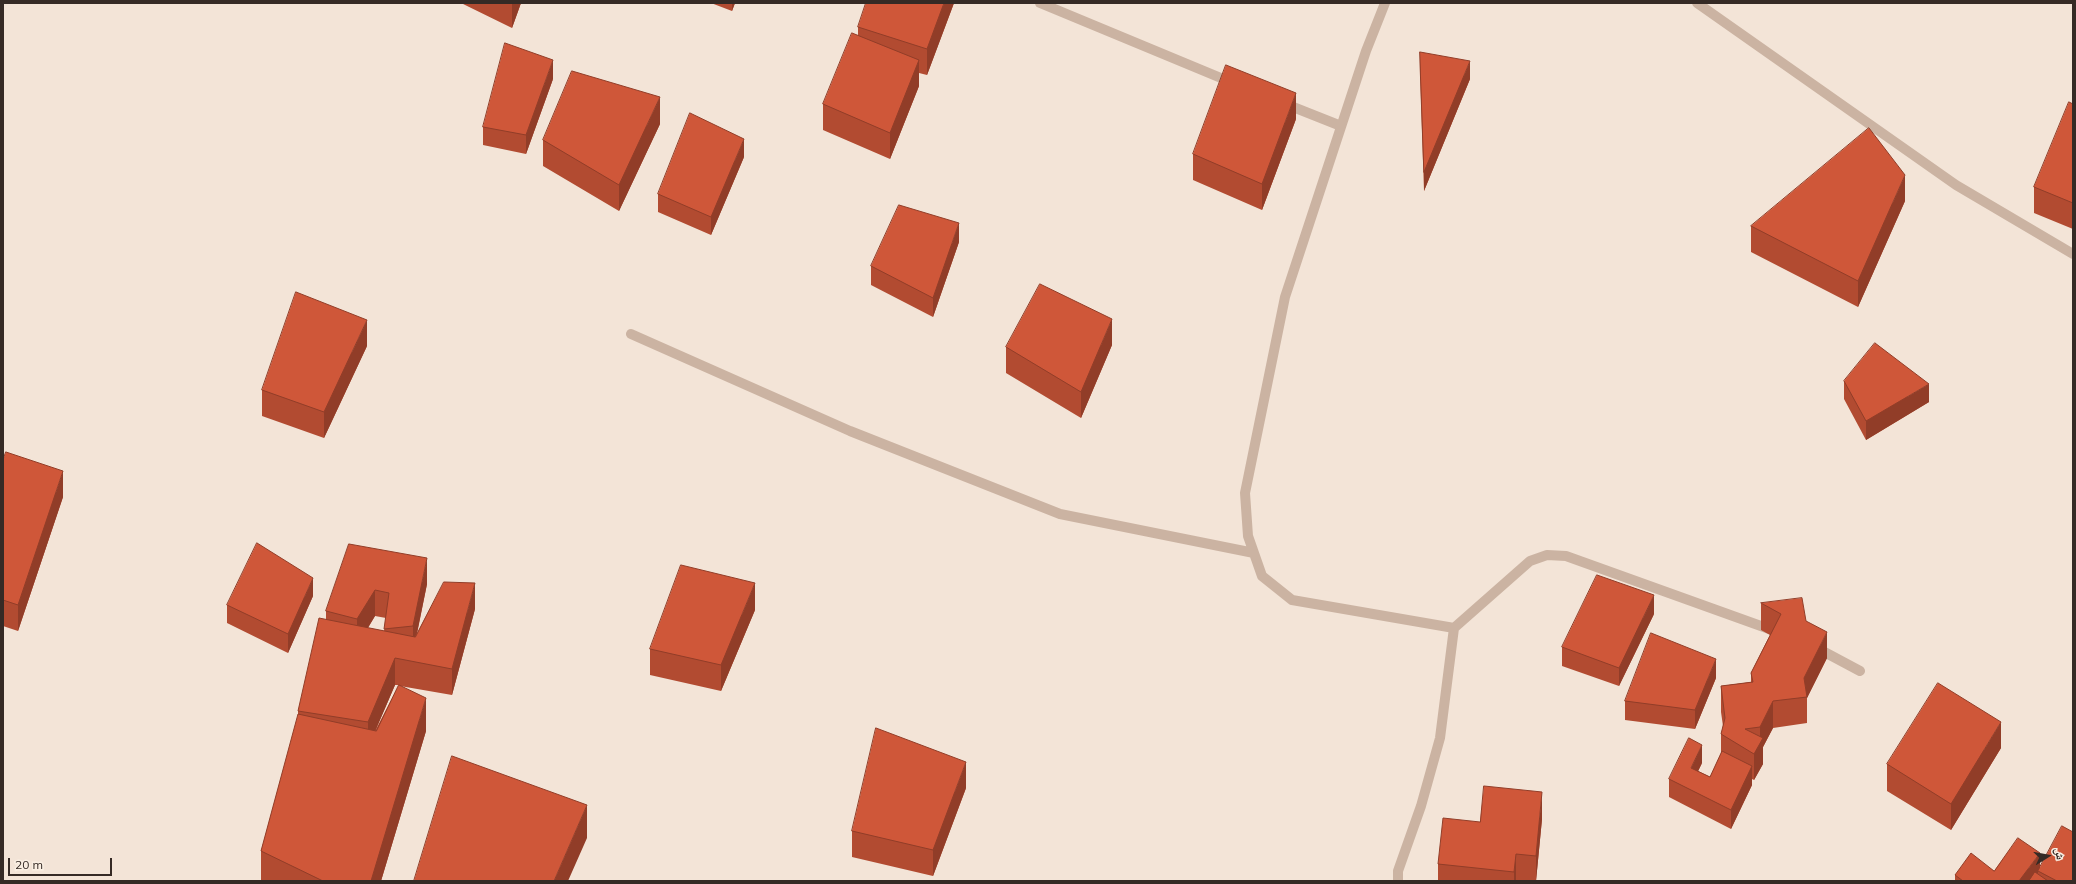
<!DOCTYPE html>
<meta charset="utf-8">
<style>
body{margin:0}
#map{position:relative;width:2076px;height:884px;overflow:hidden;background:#f3e4d7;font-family:Mulish,"Noto Naskh Arabic",sans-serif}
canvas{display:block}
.frame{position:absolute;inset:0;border:4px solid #352a25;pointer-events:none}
.north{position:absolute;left:2028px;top:836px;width:40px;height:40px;-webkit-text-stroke:3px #faefe3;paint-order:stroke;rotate:79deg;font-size:11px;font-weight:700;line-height:16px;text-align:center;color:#352a25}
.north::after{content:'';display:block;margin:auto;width:14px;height:18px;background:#352a25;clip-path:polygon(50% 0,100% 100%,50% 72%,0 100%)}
.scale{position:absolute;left:8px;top:858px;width:104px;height:18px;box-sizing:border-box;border:2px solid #352a25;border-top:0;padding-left:5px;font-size:12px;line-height:14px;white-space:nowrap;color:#352a25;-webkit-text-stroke:3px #faefe3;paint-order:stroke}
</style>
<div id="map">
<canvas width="2076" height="884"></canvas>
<div class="frame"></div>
<div class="north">ش</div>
<div class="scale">20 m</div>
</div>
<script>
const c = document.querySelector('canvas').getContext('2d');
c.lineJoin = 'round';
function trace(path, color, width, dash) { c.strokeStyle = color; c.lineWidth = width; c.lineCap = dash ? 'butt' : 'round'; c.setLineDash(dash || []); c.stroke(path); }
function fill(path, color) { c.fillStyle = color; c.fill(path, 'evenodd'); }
const street = new Path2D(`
 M1040,3L1233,83
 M1385,3L1366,51L1285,297L1245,493L1248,536L1262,576L1292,600L1454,628
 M1697,3L1956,185L2073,254
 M1283,103L1341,126
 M631,334L850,431L1060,514L1254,553
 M1815,647L1860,671
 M1398,881V871L1421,806L1440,738L1454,628L1530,561L1547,555L1566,556L1772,630`);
const wall = new Path2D(`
 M461,3H521L512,28Z
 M711,3H735L732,11Z
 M954,3L927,75L919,73V86L890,159L823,130V104L858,35V27Z
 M1420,52L1470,79L1424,191L1420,70Z
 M553,79L526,154L483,145V127Z
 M2073,104V229L2034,213V187Z
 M1296,119L1262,210L1193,180V154Z
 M660,124L619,211L543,166V140Z
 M744,157L711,235L658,212V194Z
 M1905,201L1858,307L1751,252V226Z
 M959,242L933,317L871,285V266Z
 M1112,345L1081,418L1006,373V347Z
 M367,346L324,438L262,416V390Z
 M1844,381L1929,402L1866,440L1844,399Z
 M3,460L63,497L18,631L3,626Z
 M349,544L427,584L417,634L475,609L452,695L400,686L426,731L381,881H261V851L298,717V711L326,619V611ZM375,616L386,618L384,631L368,628ZM395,685H399L375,731Z
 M313,596L288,653L227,623V605Z
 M1761,603L1806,621L1827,658L1807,698V723L1773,728L1763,747V764L1754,780L1752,779V785L1731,829L1669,797V779L1702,763L1698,771L1710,777L1721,754V734L1723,726L1721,712V686L1751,682V673L1770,635L1761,630Z
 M755,610L721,691L650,675V649Z
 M1654,614L1619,686L1562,666V647Z
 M1716,678L1695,729L1625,720V701Z
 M2001,748L1951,830L1887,791V764Z
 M966,788L933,876L852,857V831Z
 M1542,819L1536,881H1528L1516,880V881H1438V864L1480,822Z
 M2040,869L2073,881H1955V875L1994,871Z`);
const shadedWall = new Path2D(`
 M512,3H521L512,28Z
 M732,3H735L732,11Z
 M944,3H954L927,75V49Z
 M553,60V79L526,154V135Z
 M919,60V86L890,159V133Z
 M1470,61V79L1424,191V172Z
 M1296,93V119L1262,210V184Z
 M660,97V124L619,211V185Z
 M744,139V157L711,235V217Z
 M1905,175V201L1858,307V281Z
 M959,223V242L933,317V298Z
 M1112,319V345L1081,418V392Z
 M367,320V346L324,438V412Z
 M1929,384V402L1866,440V421Z
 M63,471V497L18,631V605Z
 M427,558V584L413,652V626Z
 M313,578V596L288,653V634Z
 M475,583V609L452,695V669Z
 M755,583V610L721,691V665Z
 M375,590V616L357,645V619Z
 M1654,595V614L1619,686V668Z
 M1827,632V658L1807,698L1804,678Z
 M395,658V685L368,748V722Z
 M1716,659V678L1695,729V710Z
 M426,698V731L381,881H371Z
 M1773,701V728L1763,747V764L1754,780V754L1760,743V727Z
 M2001,722V748L1951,830V804Z
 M1702,745V763L1691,786V768Z
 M966,762V788L933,876V850Z
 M1752,766V785L1731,829V810Z
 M1542,792V819L1536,881V856Z
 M587,805V838L568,881H554Z
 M2040,853V872L2038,871V873L2033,881H2019Z
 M1516,854V881H1514V872Z`);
const building = new Path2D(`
 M866,3H944L927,49L858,27Z
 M852,33L919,60L890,133L823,104Z
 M505,43L553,60L526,135L483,127Z
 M1420,52L1470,61L1424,172Z
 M1226,65L1296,93L1262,184L1193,154Z
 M572,71L660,97L619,185L543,140Z
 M2069,102L2073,104V203L2034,187Z
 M690,113L744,139L711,217L658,194Z
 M1869,128L1905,175L1858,281L1751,226Z
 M899,205L959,223L933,298L871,266Z
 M1040,284L1112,319L1081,392L1006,347Z
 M296,292L367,320L324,412L262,390Z
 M1875,343L1929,384L1866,421L1844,381Z
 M6,452L63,471L18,605L3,600V460Z
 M257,543L313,578L288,634L227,605Z
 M349,544L427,558L413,626L384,629L389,593L375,590L357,619L326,611Z
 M681,565L755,583L721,665L650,649Z
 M1597,575L1654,595L1619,668L1562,647Z
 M444,582L475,583L452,669L395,658L368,722L298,711L319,618L415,637Z
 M1802,598L1806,621L1827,632L1804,678L1807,697L1773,701L1760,727L1745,729L1763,738L1754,754L1721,734L1725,718L1721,686L1753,682L1751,673L1781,614L1761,603Z
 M1651,633L1716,659L1695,710L1625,701Z
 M1938,683L2001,722L1951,804L1887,764Z
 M399,685L426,698L371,881H323L261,851L298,714L376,731Z
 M876,728L966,762L933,850L852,831Z
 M1689,738L1702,745L1691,768L1710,777L1722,751L1752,766L1731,810L1669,779Z
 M452,756L587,805L554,881H414Z
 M1484,786L1542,792L1536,856L1516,854L1514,872L1438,864L1443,818L1480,822Z
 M2062,826L2073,832V881H2057L2038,871Z
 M2018,838L2040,853L2019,881H1963L1955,875L1971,853L1994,871Z
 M2035,872L2048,881H2029Z`);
trace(street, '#cbb3a2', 10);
fill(wall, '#b24b31');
fill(shadedWall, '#913d28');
fill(building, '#cf5739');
trace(building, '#913d28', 1);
</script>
